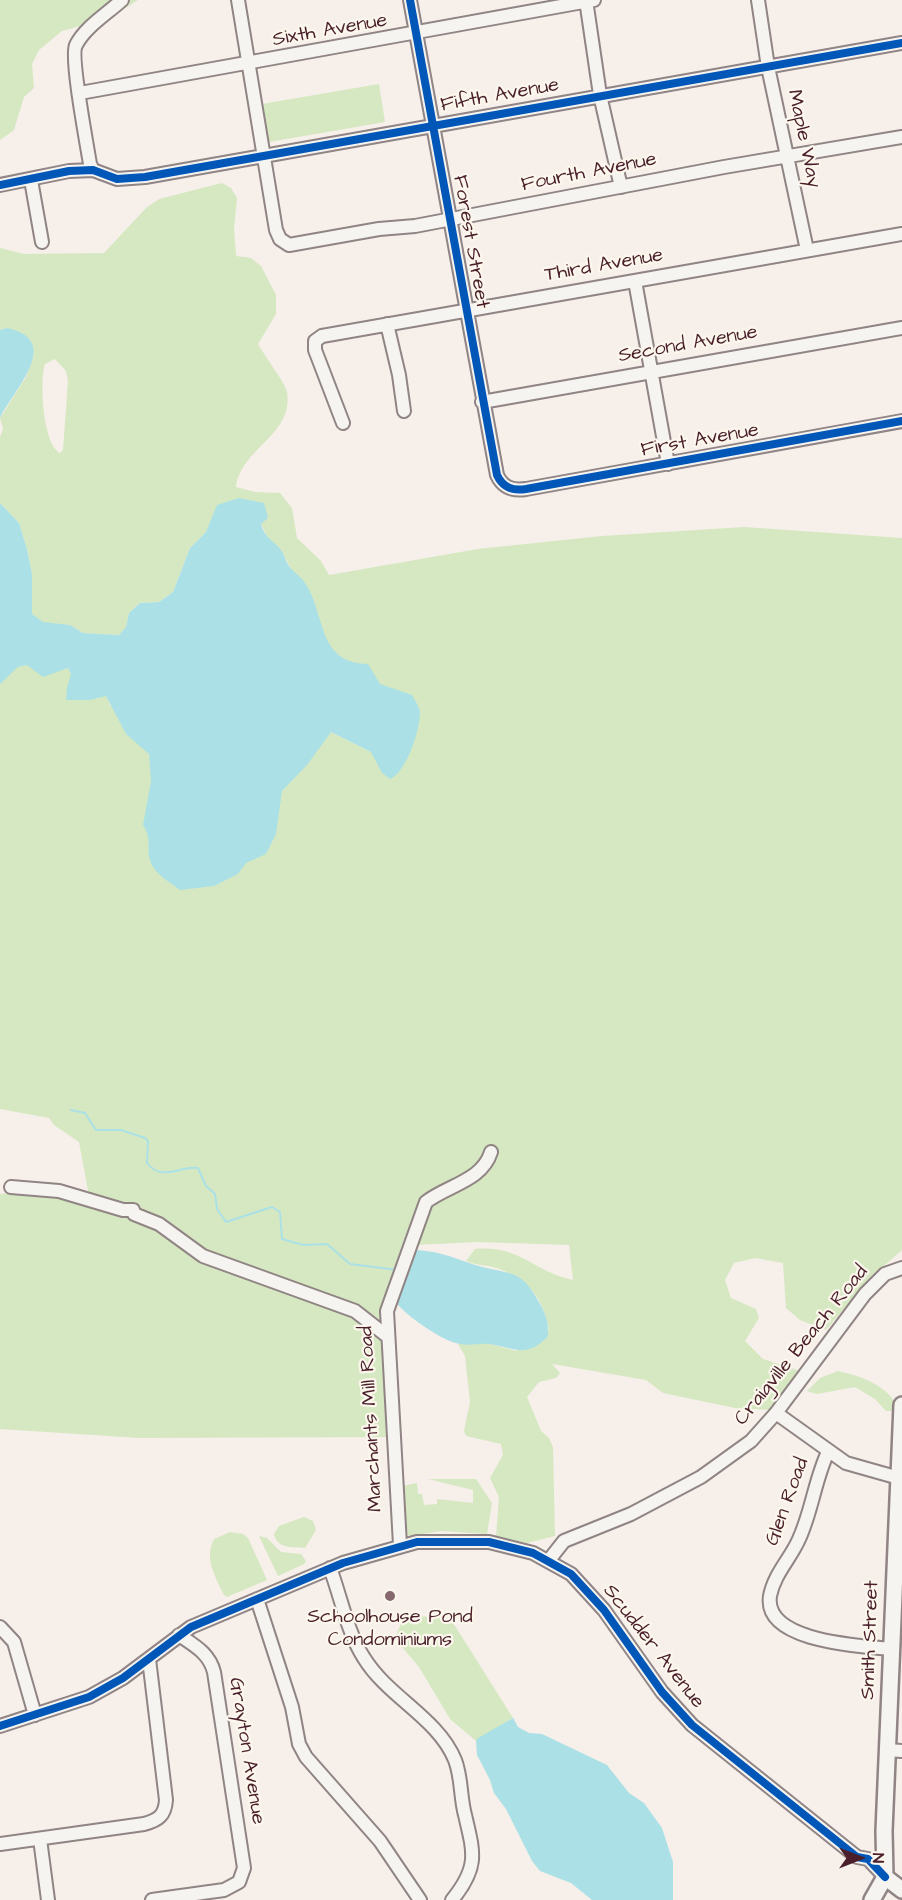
<!DOCTYPE html>
<style>
body{margin:0}
#map{position:relative;width:902px;height:1900px;overflow:hidden;background:#f6efea;font-family:"Architects Daughter",sans-serif}
canvas{display:block}
.north{position:absolute;left:830px;top:1828px;width:60px;height:60px;-webkit-text-stroke:4px #fbf7ec;paint-order:stroke;rotate:90deg;font-size:16px;font-weight:700;line-height:24px;text-align:center;color:#4a1f2b}
.north::after{content:'';display:block;margin:auto;width:21px;height:27px;background:#4a1f2b;clip-path:polygon(50% 0,100% 100%,50% 72%,0 100%)}
</style>
<div id="map">
<canvas width="902" height="1900"></canvas>
<div class="north">N</div>
</div>
<script>
const c = document.querySelector('canvas').getContext('2d');
c.lineJoin = 'round';
function fill(path, color) { c.fillStyle = color; c.fill(path, 'evenodd'); }
function trace(path, color, width, dash) { c.strokeStyle = color; c.lineWidth = width; c.lineCap = dash ? 'butt' : 'round'; c.setLineDash(dash || []); c.stroke(path); }
function label(font, color, halo, rows, align = 'center') {
  c.font = font + ' "Architects Daughter",sans-serif'; c.lineWidth = 4.5; c.setLineDash([]); c.textBaseline = 'middle'; c.strokeStyle = halo; c.fillStyle = color; for (const [text, x, y, turn = 0] of rows) {
    c.save(); c.translate(x, y); c.rotate((+turn || 0) * Math.PI / 180); c.textAlign = isNaN(turn) ? turn : align; if (halo) c.strokeText(text, 0, 0); c.fillText(text, 0, 0); c.restore();
  }
}
const green = new Path2D(`
 M0,0H138L110,18L62,31L39,50L32,64L34,88L24,97L14,130L0,140Z
 M379,84L385,122L269,142L262,104Z
 M222,183L231,188L237,198L234,229L236,256L251,258L261,266L276,295V314L258,344C264,355 286,384 287,392C294,435 241,448 236,487L255,492L280,493L292,508L297,538L321,561L329,575L478,549L602,536L744,527L902,538V1250L870,1278L826,1330L800,1320L786,1308L783,1263L755,1258L734,1263L725,1280L731,1298L756,1309L759,1318L745,1341L763,1359L800,1371L773,1410L735,1408L663,1393L646,1380L552,1364L560,1373L556,1378L539,1382L527,1397L541,1431L549,1438L553,1447L555,1536L527,1543L496,1537L499,1497L490,1478L503,1455L501,1444L466,1436L464,1431L470,1402L465,1356L458,1344L487,1343L516,1351L549,1329C542,1296 526,1276 493,1267C484,1265 475,1265 466,1261L475,1249C521,1245 533,1272 573,1280L569,1245L477,1242L415,1245L390,1308L389,1333L383,1352L386,1437L140,1438L0,1429V1194L48,1189L89,1196L79,1142L54,1125L49,1118L0,1109V675L22,664L68,668L71,674L105,684L110,705L149,743L216,885L227,878L282,791L299,772L312,744L331,732L371,752L372,756L350,668L329,647L283,553L270,542L261,524L218,505L206,532L190,548L173,592L159,602L140,603L129,613L126,628L119,635L83,633L70,625L43,623L32,614V574L27,549L19,523L0,503V437L3,429L0,418L26,377L34,354L7,328L0,330V248L24,254L104,253L146,208L159,199ZM55,359L66,371L68,381L63,450L60,453C43,445 39,381 45,364Z
 M838,1371C860,1376 882,1383 896,1403L893,1411H886L875,1399L855,1387L817,1394L807,1391L820,1378Z
 M428,1479H476L492,1503L487,1534L441,1531L410,1536L404,1533L402,1486L417,1483L418,1494H422L424,1505L437,1504V1499L473,1503V1490Z
 M304,1517L313,1521L316,1530L305,1548C293,1547 277,1549 274,1534L279,1526Z
 M230,1532L243,1534L248,1538L267,1580L227,1597L224,1595C215,1576 204,1559 214,1539Z
 M259,1536L267,1538L281,1552L301,1554L306,1561L304,1564L278,1576Z
 M413,1616L450,1618L513,1718L476,1741L450,1719L419,1667L397,1641V1633L403,1619Z`);
const water = new Path2D(`
 M7,328C65,340 12,392 0,418V330Z
 M239,498L264,503L268,518L261,524C266,541 276,541 283,553C285,557 286,562 289,566C293,572 301,576 305,583C326,613 316,663 368,664L380,684L412,695C415,701 420,707 420,713C420,730 406,773 390,779L382,773L371,752L331,732L307,765L282,791L276,834L266,854L246,863L238,874L214,886L180,890C171,883 156,875 151,863C145,848 153,841 143,825L151,781L149,754L126,734L106,696L90,700H66L67,688L71,674L68,668L43,677L27,665L18,667L0,684V503L19,523L27,549L32,574V614L43,622L70,625L83,633L119,635L126,627L129,613L140,603L159,602L173,592L190,548L206,532L217,505Z
 M418,1250C441,1252 452,1257 472,1264C508,1276 520,1265 540,1304C546,1314 549,1324 548,1336C527,1359 514,1348 489,1344C479,1343 470,1346 460,1344C442,1341 410,1318 398,1305C399,1287 402,1260 418,1250Z
 M513,1718L518,1727L529,1733L542,1734L607,1765L629,1793L644,1803L662,1828L673,1862V1900H592L571,1883L540,1871L532,1861L506,1809L494,1793L490,1780L477,1755L476,1741L478,1738Z`);
const stream = new Path2D(`
 M71,1110L85,1113L96,1130H121L145,1138L148,1141L147,1163C162,1182 179,1166 198,1168L206,1186L215,1194L217,1209L226,1222L272,1207L280,1212L282,1239L303,1245L327,1244L350,1264L398,1270`);
const minor = new Path2D(`
 M238,0L276,230L280,239L289,245L379,229L415,226L724,167L902,137
 M410,0L497,475C503,488 513,491 526,489L902,421
 M586,0L600,95L621,187
 M758,0L768,67L807,250
 M80,93L594,0
 M93,170L90,164C87,145 70,56 76,45C85,27 108,13 122,0
 M31,180L42,242
 M0,185L69,171L93,170L117,179L145,177L902,43
 M635,281L668,464
 M387,324L399,375L404,411
 M482,402L902,328
 M343,423L315,350V341L322,336L902,234
 M11,1187L59,1191L123,1210H133L134,1214L159,1224L203,1256L355,1311L387,1336
 M776,1413L846,1463L899,1478
 M828,1452C815,1479 812,1511 799,1539C791,1558 774,1574 770,1596C763,1642 861,1646 892,1649
 M400,1545L387,1311L426,1202C448,1185 482,1181 491,1152
 M549,1560L564,1541L631,1514L701,1477L751,1441L776,1413L865,1294L885,1274L902,1268
 M330,1568C341,1597 347,1632 364,1658C388,1697 438,1718 455,1760C462,1778 460,1797 465,1815C474,1853 479,1867 452,1900
 M257,1599L292,1707L299,1744L306,1757L380,1841L420,1900
 M0,1627L14,1642L35,1715
 M0,1726L89,1697L123,1678L191,1627L343,1563L417,1542H489L533,1553L571,1574L604,1610L662,1692L692,1725L857,1857L868,1859L885,1877
 M887,1750L902,1751
 M40,1839L48,1900
 M0,1844L144,1824C159,1820 165,1815 166,1800L149,1659
 M152,1900L224,1890L239,1882L244,1868L214,1672C209,1653 195,1646 179,1635`);
const major = new Path2D(`
 M885,1877L884,1831L902,1405
 M885,1877L902,1890
 M872,1900L885,1877`);
const cycleway = new Path2D(`
 M410,0L497,475C503,488 513,491 526,489L902,421
 M0,185L69,171L93,170L117,179L145,177L902,43
 M0,1726L89,1697L123,1678L191,1627L343,1563L417,1542H489L533,1553L571,1574L604,1610L662,1692L692,1725L857,1857L868,1859L885,1877`);
const markers = [
 [390,1596,6,"#86686e"]
];
const streetNames = [
 ["Sixth Avenue",330,31,-10],
 ["Fifth Avenue",500,96,-10],
 ["Maple Way",803,139,78],
 ["Fourth Avenue",589,173,-11],
 ["Forest Street",470,242,80],
 ["Third Avenue",604,266,-10],
 ["Second Avenue",688,345,-10],
 ["First Avenue",700,441,-10],
 ["Craigville Beach Road",802,1346,-51],
 ["Marchants Mill Road",372,1419,-93],
 ["Glen Road",788,1502,-70],
 ["Smith Street",871,1640,-88],
 ["Scudder Avenue",653,1647,52],
 ["Grayton Avenue",246,1751,81]
];
const poiNames = [
 ["Schoolhouse Pond",390,1618],
 ["Condominiums",390,1641]
];
fill(green, '#d6e8c1');
fill(water, '#abe1e6');
trace(stream, '#abe1e6', 2);
trace(minor, '#908484', 16);
trace(major, '#908484', 20);
trace(minor, '#f6f4f0', 12);
trace(major, '#f6f4f0', 15);
trace(cycleway, '#0057b8', 8);
for (const [x, y, r, color] of markers) { const dot = new Path2D(); dot.arc(x, y, r, 0, 2 * Math.PI); c.fillStyle = color; c.fill(dot); trace(dot, '#fbf7ec', 2); }
label('20px', '#4a1f2b', '#fbf7ec', streetNames);
label('20px', '#4a1f2b', '#fbf7ec', poiNames);
</script>
